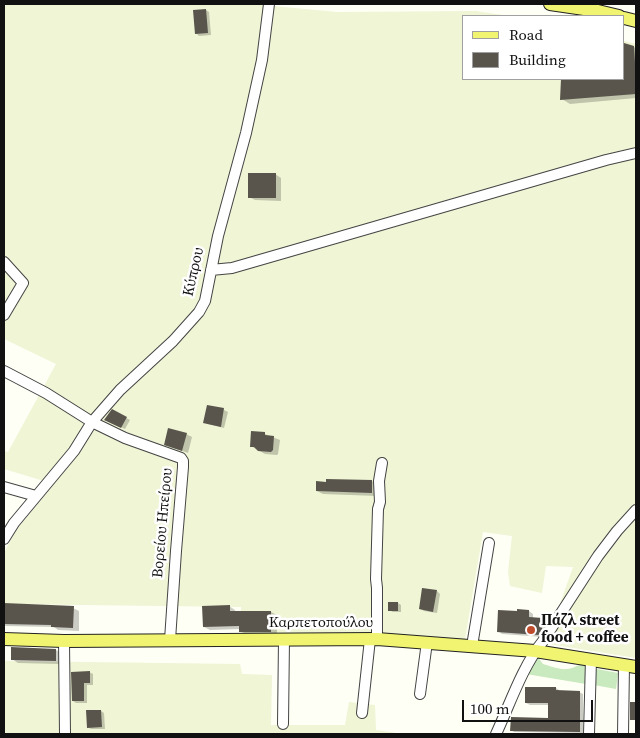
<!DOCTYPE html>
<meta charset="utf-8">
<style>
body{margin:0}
#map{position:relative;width:640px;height:738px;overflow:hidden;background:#fefff5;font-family:"Source Serif 4",serif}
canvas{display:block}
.frame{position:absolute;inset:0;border:5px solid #111;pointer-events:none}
.legend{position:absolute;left:462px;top:15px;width:162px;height:65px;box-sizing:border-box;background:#fff;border:1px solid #a0a0a0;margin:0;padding:6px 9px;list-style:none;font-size:15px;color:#111}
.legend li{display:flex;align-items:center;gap:10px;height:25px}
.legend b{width:25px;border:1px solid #a0a0a0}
.scale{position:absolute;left:462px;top:700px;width:131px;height:22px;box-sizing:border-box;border:2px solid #111;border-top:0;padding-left:6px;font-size:15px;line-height:18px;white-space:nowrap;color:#111;-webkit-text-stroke:4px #fff;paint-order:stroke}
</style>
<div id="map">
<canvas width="640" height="738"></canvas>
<div class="frame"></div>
<ul class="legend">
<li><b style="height:6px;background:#f1f470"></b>Road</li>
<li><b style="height:14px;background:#59554d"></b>Building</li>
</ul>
<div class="scale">100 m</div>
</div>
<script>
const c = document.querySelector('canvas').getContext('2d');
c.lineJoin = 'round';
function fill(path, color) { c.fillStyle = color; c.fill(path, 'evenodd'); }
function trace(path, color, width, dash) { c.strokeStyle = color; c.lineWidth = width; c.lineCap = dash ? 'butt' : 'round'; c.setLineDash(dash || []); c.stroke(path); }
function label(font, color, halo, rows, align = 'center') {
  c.font = font + ' "Source Serif 4",serif'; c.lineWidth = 5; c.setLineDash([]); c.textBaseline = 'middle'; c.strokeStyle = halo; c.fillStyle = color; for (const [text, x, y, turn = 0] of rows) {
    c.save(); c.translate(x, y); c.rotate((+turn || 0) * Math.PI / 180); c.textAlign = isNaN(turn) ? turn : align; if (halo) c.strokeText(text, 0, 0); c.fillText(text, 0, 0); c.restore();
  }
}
const farmland = new Path2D(`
 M4,4H252L337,12L476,11L509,16H464V79H624V41L636,44V658L536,642L556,615L573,567L546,566L542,593L510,586L508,572L512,536L483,532L465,639L373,634L241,633V607L4,604V553L16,530L54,484L4,469V451L8,452L56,364L4,339Z
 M4,661L240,664L242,674L272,675L271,725H345L349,702L375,705L376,730L403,734H4Z`);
const green = new Path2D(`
 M537,656L543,664C550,666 560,670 567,669C575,669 579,662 586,666V684L526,674Z
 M596,669H597L618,673L616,689L594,685Z`);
const shadow = new Path2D(`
 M206,10L209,12L211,35L199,36L196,33Z
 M624,44L636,48V98L570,104L562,99V79H624Z
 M275,174L281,178V201L255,200L249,197Z
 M208,406L224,410L228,412L224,428L208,424L205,422Z
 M113,411L130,420L125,429L106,420Z
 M186,434L192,437L188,453L171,447Z
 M265,434L280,440L278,454L277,455L265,454L251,446Z
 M372,481L377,485V496L323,494L317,491Z
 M437,591L440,594L437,613L424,611L420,609Z
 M398,603L401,605V612H393L389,610Z
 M4,605L73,608L79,611V631L58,630L54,627L4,626Z
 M229,606L235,610V612H271L277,615V634H246L240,631V629L210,630L204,627Z
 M529,611L533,614V619H542L547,622L546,633L543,637L502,634L498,631Z
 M56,650L61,653V664L18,663L12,659Z
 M89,672L93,674V685H87V703H76L73,701Z
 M556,688L559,690V691L579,692L583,694V733L514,732L511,730L549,719V705H530L526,703Z
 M101,711L104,713L105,729H91L88,727Z`);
const building = new Path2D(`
 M206,9L208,33L195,34L193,10Z
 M624,43L634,46L635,62H636V94L560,100L561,79H624Z
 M248,173H276V198H248Z
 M207,405L224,408L221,427L203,423Z
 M112,409L127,417L121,428L104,420Z
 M168,428L187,433L182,451L164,445Z
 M251,431L265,432V435L274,436L273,450L271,452L258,451L254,447H250Z
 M326,479L372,480V493L316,491V481L326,482Z
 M422,588L437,590L433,612L419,609Z
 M388,602H398V611H388Z
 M4,603L74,606L73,628L51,627V625L4,624Z
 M230,605V611H271V632H239V626L203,627L202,606Z
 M517,609L529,610V617L543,618L542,630L539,635L497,632L498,610L517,611Z
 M11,647L56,649V661L11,660Z
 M90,671V683H84V701H72L71,672Z
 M525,687H556V690L580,691V732L510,731L511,717L548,718V703H525Z
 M630,702H636V720H630Z
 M86,710H101L102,727L87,728Z`);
const minor = new Path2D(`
 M4,262L23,283L4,315
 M211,270L232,268L606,160L636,153
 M4,371L46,393L92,422L125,438L181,458L183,461V467L176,551L170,640
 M4,487L36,496
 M4,539L14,523L74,451L92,422L120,390L173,341L199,312L205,301L218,236L246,133L262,60L269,4
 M377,639V588L376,579L378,509L380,502L379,481L382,463
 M64,641L65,734
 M472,646L489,543
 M420,694L427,642
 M362,713L370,639
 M283,724L284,639
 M496,734C510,704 522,667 543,641L598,556L617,531L636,510
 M589,734L591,659
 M623,734L624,665`);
const major = new Path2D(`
 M550,4L598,11L619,16
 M624,18L636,21
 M4,639L64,641L377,639L535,651L636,667`);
const markers = [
 [531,630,5,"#be4c2c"]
];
const streetNames = [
 ["Κύπρου",194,272,-77],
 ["Βορείου Ηπείρου",163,523,-85],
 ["Καρπετοπούλου",321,623]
];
const poiNames = [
 ["Πάζλ street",541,621],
 ["food + coffee",541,638]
];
fill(farmland, '#eff5d5');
fill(green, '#c9e9be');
fill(shadow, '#0003');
fill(building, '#59554d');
trace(minor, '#444', 12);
trace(major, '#222', 14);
trace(minor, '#fff', 10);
trace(major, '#f1f470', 12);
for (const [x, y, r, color] of markers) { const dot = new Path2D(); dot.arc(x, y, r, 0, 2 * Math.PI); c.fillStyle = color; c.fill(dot); trace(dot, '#fff', 2); }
label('15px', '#111', '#fff', streetNames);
label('bold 15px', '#111', '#fff', poiNames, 'left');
</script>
